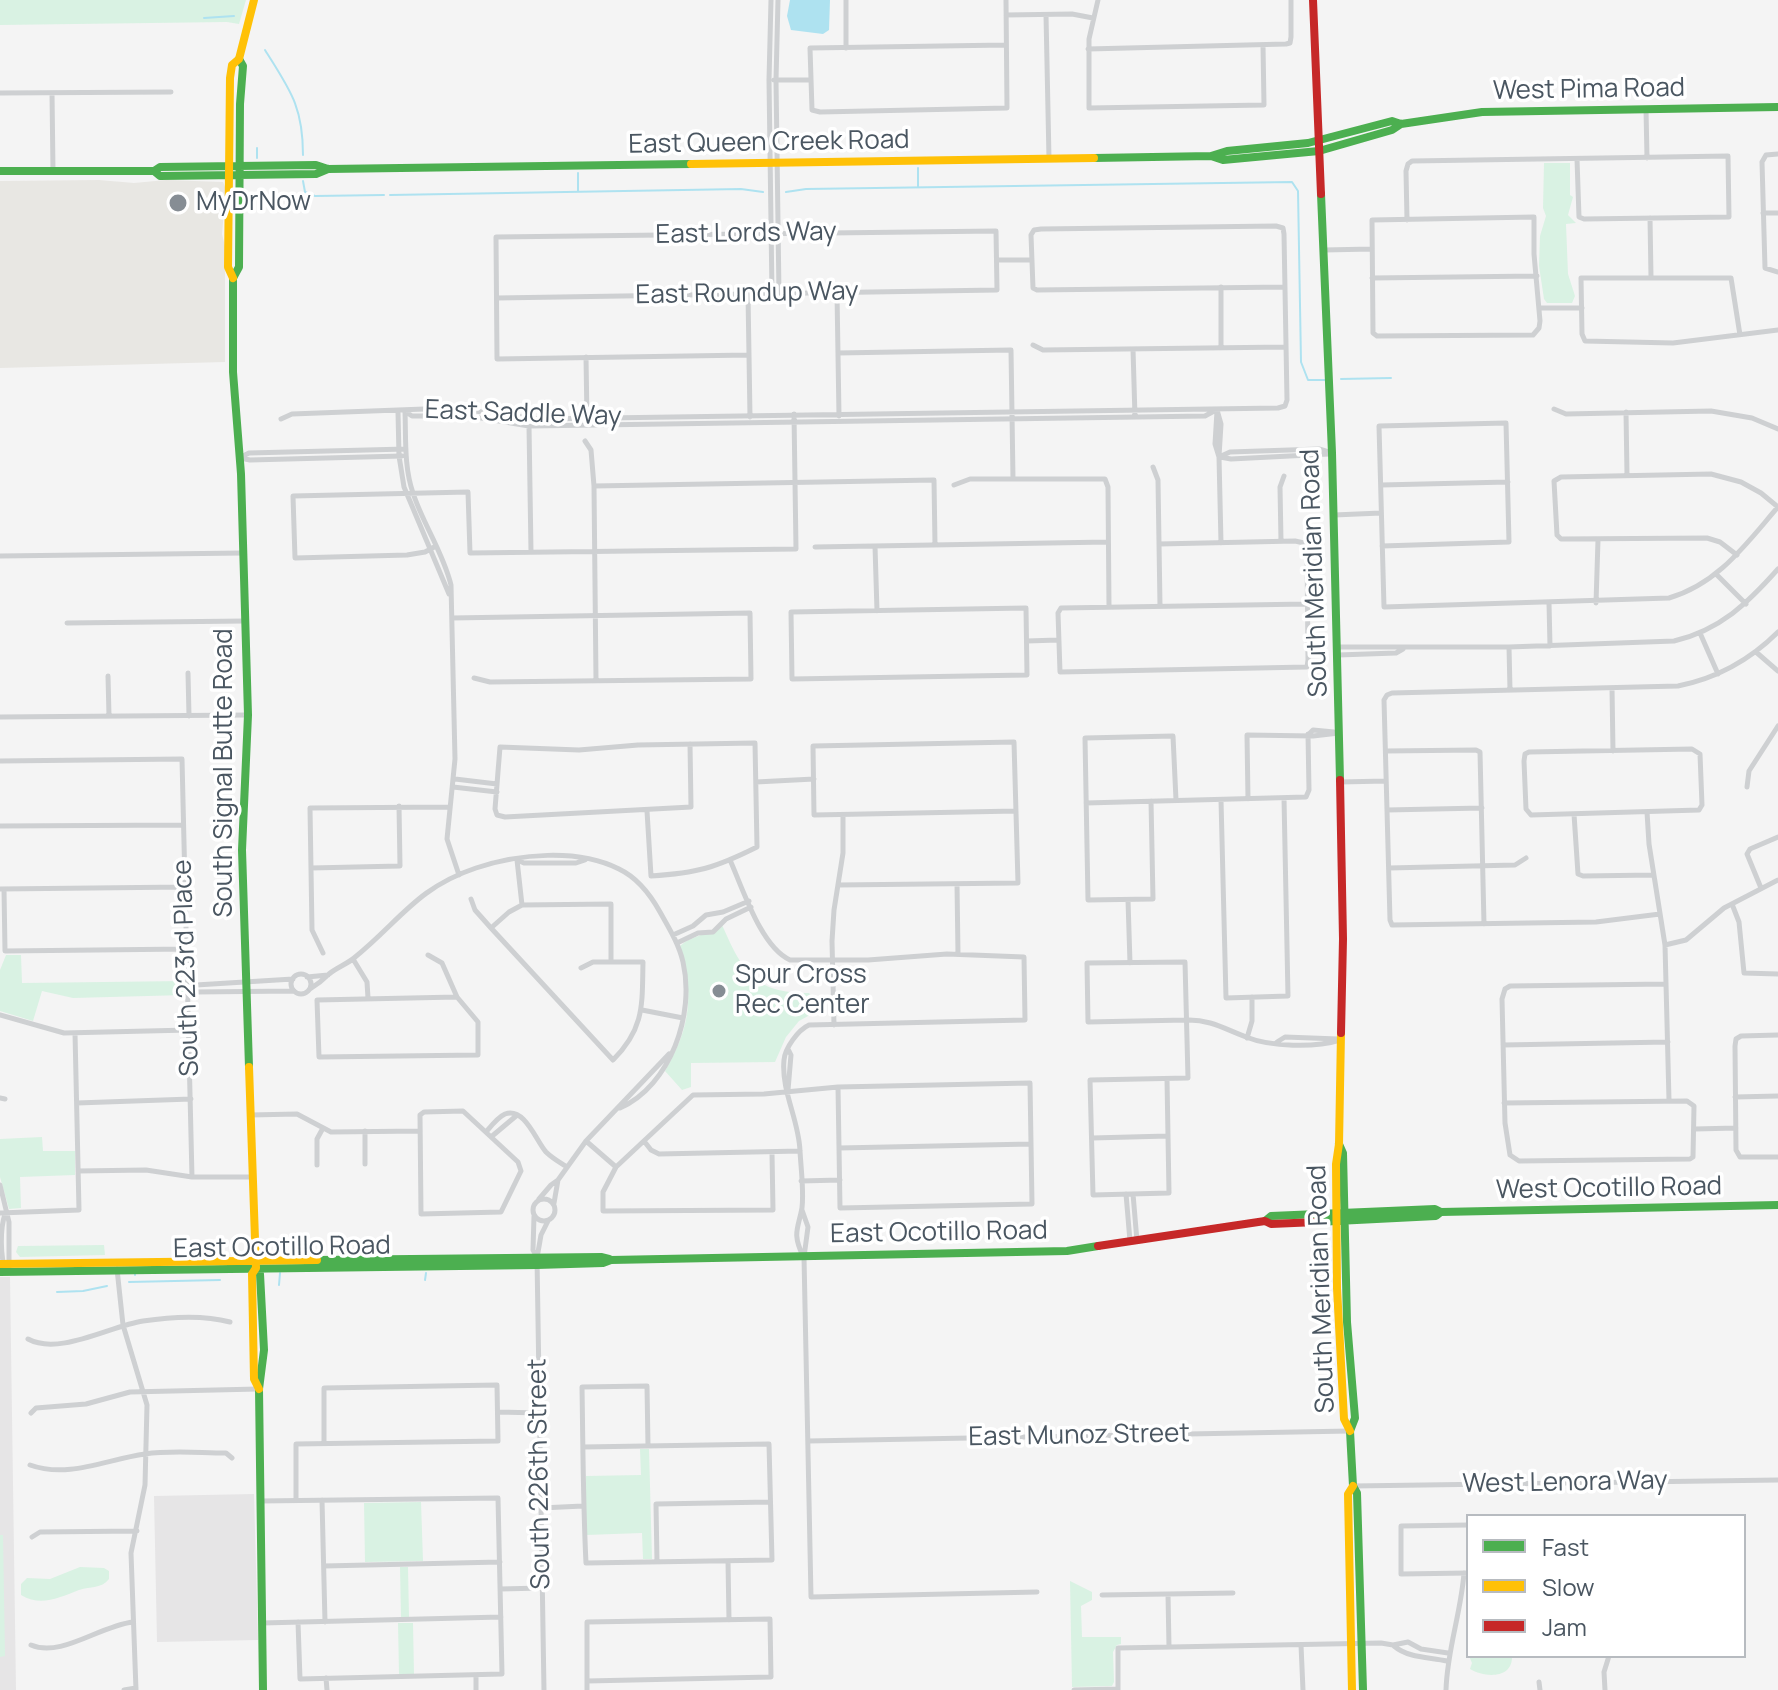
<!DOCTYPE html>
<style>
body{margin:0}
#map{position:relative;width:1778px;height:1690px;overflow:hidden;background:#f4f4f4;font-family:Manrope,sans-serif}
canvas{display:block}
.legend{position:absolute;left:1466px;top:1514px;width:280px;height:144px;box-sizing:border-box;background:#fff;border:2px solid #b7bbc0;margin:0;padding:10px 14px;list-style:none;font-size:24px;color:#4a5661}
.legend li{display:flex;align-items:center;gap:16px;height:40px}
.legend b{width:40px;border:2px solid #b7bbc0}
</style>
<div id="map">
<canvas width="1778" height="1690"></canvas>
<ul class="legend">
<li><b style="height:10px;background:#4caf50"></b>Fast</li>
<li><b style="height:10px;background:#ffc107"></b>Slow</li>
<li><b style="height:10px;background:#c62828"></b>Jam</li>
</ul>
</div>
<script>
const c = document.querySelector('canvas').getContext('2d');
c.lineJoin = 'round';
function fill(path, color) { c.fillStyle = color; c.fill(path, 'evenodd'); }
function trace(path, color, width, dash) { c.strokeStyle = color; c.lineWidth = width; c.lineCap = dash ? 'butt' : 'round'; c.setLineDash(dash || []); c.stroke(path); }
function label(font, color, halo, rows, align = 'center') {
  c.font = font + ' Manrope,sans-serif'; c.lineWidth = 7; c.setLineDash([]); c.textBaseline = 'middle'; c.strokeStyle = halo; c.fillStyle = color; for (const [text, x, y, turn = 0] of rows) {
    c.save(); c.translate(x, y); c.rotate((+turn || 0) * Math.PI / 180); c.textAlign = isNaN(turn) ? turn : align; if (halo) c.strokeText(text, 0, 0); c.fillText(text, 0, 0); c.restore();
  }
}
const commercial = new Path2D(`
 M99,180L134,183L166,180L223,182L226,189L222,234L225,246V362L0,368V181Z`);
const education = new Path2D(`
 M0,1277H10L16,1690H0Z
 M254,1494L258,1640L157,1642L154,1496Z`);
const green = new Path2D(`
 M0,0H246L239,24L227,22L0,25Z
 M1544,163H1570V195L1573,197L1568,215L1576,223L1566,224L1568,274L1575,296L1572,303H1547L1544,299L1539,266L1540,236L1546,216L1543,208Z
 M722,925C743,972 754,993 809,993L817,1002V1011L799,1021L786,1037L775,1062L691,1063V1087L682,1090L665,1071C691,1026 694,996 680,946C692,935 708,935 722,925Z
 M6,955H21L22,983L185,981V995L73,998L42,991L33,1021L0,1011V970Z
 M42,1137L43,1151H75V1175L20,1177L21,1208L9,1209L0,1177V1139Z
 M104,1245L105,1255L20,1257L16,1252L18,1246Z
 M640,1449H649L652,1559H643L642,1533L586,1535V1476L641,1475Z
 M421,1502L423,1561L365,1562L364,1503Z
 M0,1535H3L5,1656L0,1657Z
 M80,1567L104,1568L109,1571V1579C101,1589 91,1586 79,1590C58,1598 41,1607 21,1595V1584L27,1578L50,1579Z
 M400,1567H408L409,1617H401Z
 M1070,1581L1092,1592V1600L1081,1606L1082,1637H1121V1644L1117,1645L1113,1652L1114,1682L1112,1686L1072,1687Z
 M398,1623H413L414,1674H399Z
 M1469,1656H1512C1513,1679 1485,1678 1470,1669L1472,1663Z`);
const water = new Path2D(`
 M790,0H830L829,30L823,34L791,30L787,16Z`);
const stream = new Path2D(`
 M204,18L234,16
 M265,50C290,90 303,106 303,155
 M257,148V158
 M918,168V186
 M578,173V192
 M303,181L305,192L315,196L384,195
 M786,192L806,189L1292,182L1298,191L1301,362L1308,380H1325
 M390,195L741,189L763,192
 M1341,379L1391,378
 M135,1275V1274
 M425,1280L426,1273
 M129,1282L220,1280
 M279,1285L280,1273
 M57,1292L83,1291L107,1286`);
const street = new Path2D(`
 M771,0L769,80L772,294
 M778,0L776,80L779,294
 M1006,0L1007,108L820,112L812,110L810,48L1006,45
 M1098,0L1089,39V108L1264,105L1263,45
 M1006,15L1072,14L1093,18
 M1046,15L1049,159
 M846,48V0
 M1088,49L1286,44L1290,43L1291,37V0
 M774,80H810
 M0,93L171,92
 M52,93L53,171
 M1646,109L1647,158
 M1778,154L1766,155L1762,162L1765,268L1778,272
 M1763,213H1778
 M1534,217V254L1540,321L1539,328L1533,335L1377,336L1373,333L1372,220Z
 M1650,218L1651,277
 M1407,220L1406,171L1408,164L1412,161C1518,160 1623,158 1728,156L1729,217L1584,219L1579,217L1577,159
 M1324,250L1372,249
 M997,260H1032
 M1372,278L1537,276
 M1221,287V348
 M837,293L839,416
 M748,294L750,417
 M497,298L997,290L996,231L496,237L497,359L749,355
 M1539,308H1582
 M1740,335L1731,278H1581L1582,334L1585,341L1673,343L1778,330
 M1033,345L1043,350L1286,347
 M1133,349L1135,417
 M838,353L1011,350L1013,479
 M586,357L587,420
 M1554,409L1566,414L1711,411L1752,418L1778,429
 M1217,410L1221,424L1219,456
 M1217,411L1215,444L1219,457L1221,543
 M398,412L399,456L404,487L449,594
 M405,412C406,439 404,467 413,493C423,524 443,552 451,585L455,759L447,839L459,875
 M406,412L412,416H469L529,426L1205,416L1216,410
 M1626,412L1627,475
 M281,419L292,414L451,408L538,419L1278,408L1285,406L1287,400L1284,234L1283,228L1276,226L1041,229L1034,230L1031,235L1033,288L1037,290L1285,287
 M529,426L531,552
 M585,441L591,450L594,486L596,680
 M1219,457L1230,452L1319,449L1332,453
 M1220,457L1231,459L1329,454
 M239,458L249,453L406,449
 M240,458L250,460L402,456
 M1153,467L1158,480L1160,606
 M954,485L970,479H1105L1108,487L1109,607
 M1381,485L1508,482
 M594,486L934,480L935,545
 M1334,515L1381,513
 M1281,541L1280,487L1284,476
 M1159,544L1295,541L1304,543L1307,548L1308,660L1307,667L1060,672L1058,613L1061,608L1307,604
 M436,546L425,552L407,555L295,558L293,496L468,492L470,553L796,549L794,414
 M875,546L877,611
 M1382,546L1509,542L1506,423L1379,426L1384,607L1669,598C1718,584 1746,544 1778,507
 M815,547L1108,542
 M1737,555L1720,542L1707,538L1561,539L1557,535L1554,481L1561,477L1711,474L1741,482L1761,493L1778,507
 M0,556L243,553
 M1716,574L1746,604
 M1549,603L1550,646
 M1596,603L1598,540
 M1026,608L1027,675L792,679L791,612Z
 M452,618L750,613L751,679L490,682L474,678
 M67,623L245,621
 M1700,633L1718,674
 M1027,641L1058,640
 M1338,647H1509L1674,641C1720,630 1748,603 1778,569
 M1509,647L1510,690
 M1756,652L1778,671
 M1338,655L1396,653L1403,649
 M188,673L189,716
 M108,676L109,716
 M1612,688L1613,751
 M0,717L248,715
 M1309,734L1313,730L1334,732
 M1692,749L1700,754L1702,805L1699,810L1531,815L1526,809L1524,761L1525,754L1529,752Z
 M1386,751L1476,750L1480,752L1484,924
 M0,761L182,759L192,1177
 M455,779L497,784
 M756,782L814,779
 M1340,782L1386,781
 M453,787L497,792
 M1747,787L1749,771L1778,726
 M1248,799L1247,735L1313,736L1339,733
 M1221,800L1226,998L1288,996L1284,798
 M1151,801L1153,899L1088,900L1085,738L1173,736L1176,800
 M1086,803L1306,797L1309,790L1308,734
 M1387,810L1482,808
 M647,811L651,876C697,873 715,868 757,847L755,743L638,745L579,750L500,747L495,809L497,815L505,817L691,807L690,744
 M1647,812L1649,844L1665,945L1669,1100
 M1574,814L1578,874L1583,876L1654,875
 M0,826L183,825
 M517,860L524,863H576L585,860
 M517,860L522,905
 M730,860C743,889 761,947 790,960H868L947,954L1024,957L1025,1020L809,1025C798,1030 785,1048 784,1060C781,1091 799,1120 800,1151C801,1169 804,1191 802,1208C798,1229 792,1233 803,1256
 M311,868L400,866L399,806
 M1389,868L1515,865L1526,858
 M957,884L958,954
 M838,885L1018,883L1014,742L813,746L814,815L1016,811
 M1761,888L1747,854L1750,849L1778,837
 M0,889L185,887
 M4,889L5,951L187,949
 M471,899L475,910L491,928L613,1060C645,1028 642,1004 643,962H593L581,968
 M1128,900L1130,963
 M1732,904L1739,922L1744,973L1778,974
 M1660,914L1596,922L1392,925L1390,920L1384,700L1387,695L1392,693L1678,686C1718,678 1750,660 1778,632
 M491,928L509,912L522,905L611,904V962
 M673,935L693,926L706,915L723,912L749,901
 M677,943L698,933L713,932L726,919L751,907
 M1665,945L1686,940L1724,908L1778,880
 M323,953L312,930L310,808L450,807
 M428,955L442,963L457,997L478,1022V1055L319,1057L317,1000L457,997
 M353,959L367,982L368,998
 M291 984a10 10 0 1 1 20 0a10 10 0 1 1-20 0Z
 M307,977L328,975
 M189,988L196,985L293,979
 M188,989L195,992L294,991
 M310,989C318,984 322,981 329,974C336,968 347,964 354,958C399,922 416,888 476,868C518,854 577,848 619,869C638,878 650,894 660,912C669,928 679,944 683,962C695,1014 671,1085 620,1108
 M642,1010L683,1018
 M0,1015L64,1033L189,1030
 M834,1025L832,941L834,910L843,853V815
 M1778,1035L1741,1036L1736,1039L1735,1046L1736,1150L1740,1157H1778
 M1247,1038L1252,1021V997
 M1277,1042L1285,1037L1338,1039
 M1503,1045L1668,1042
 M1167,1079L1169,1193L1093,1195L1090,1080L1188,1078L1185,962L1087,963L1088,1022L1186,1020C1209,1019 1225,1029 1246,1037C1271,1047 1315,1048 1340,1040
 M788,1090L791,1055L788,1049
 M1735,1097L1778,1096
 M0,1098L5,1099
 M77,1103L191,1099
 M1504,1103L1687,1101L1694,1106L1693,1157L1690,1159L1519,1161L1510,1155L1505,1123L1502,999L1505,989L1510,986L1666,984
 M463,1111L518,1162L521,1171L501,1212L421,1214L420,1115L424,1112Z
 M250,1115L297,1114L331,1132L420,1131
 M1695,1129L1736,1128
 M365,1131V1164
 M486,1132C491,1126 498,1117 505,1114C525,1107 536,1141 546,1152C552,1158 559,1162 567,1167
 M491,1137L516,1116
 M1092,1138L1168,1136
 M586,1141L616,1167
 M644,1141L651,1150L659,1154L800,1151
 M839,1148L1031,1144
 M772,1153L773,1210L603,1211V1192L616,1167L693,1095L764,1094L838,1087L1030,1083L1032,1204L840,1208L838,1087
 M317,1165V1139L323,1128
 M78,1171L146,1170L192,1177H253
 M801,1181L840,1180
 M0,1185L9,1222V1266
 M1126,1194L1130,1241
 M1133,1194L1137,1241
 M533 1210a11 11 0 1 1 22 0a11 11 0 1 1-22 0Z
 M539,1199L551,1185L558,1180L586,1141L669,1054
 M554,1203L558,1180
 M802,1210L808,1227L804,1257L811,1597L1037,1592
 M0,1213L79,1210L75,1033
 M5,1214C0,1229 0,1257 6,1272
 M534,1216L533,1250L537,1257
 M117,1269L123,1325L147,1405L145,1485L131,1553L136,1690
 M28,1339C59,1356 110,1326 143,1321C169,1317 204,1315 230,1322
 M498,1412L539,1413
 M31,1413L36,1408L86,1404L130,1392L258,1389
 M808,1441L1350,1431
 M583,1447L769,1444L772,1560L586,1563C583,1504 583,1446 582,1387L647,1386L648,1446
 M30,1465C69,1479 107,1459 145,1454C171,1450 200,1453 226,1453L232,1458
 M1353,1486L1778,1480
 M296,1500V1444C364,1443 431,1442 498,1441L497,1385L324,1388V1443
 M322,1500L325,1622
 M260,1501L498,1498L502,1674L300,1679L298,1622
 M541,1508L583,1506
 M1468,1525L1401,1526V1574L1468,1573
 M32,1537L40,1532L137,1531
 M728,1561L729,1620
 M657,1562L656,1504L770,1502
 M324,1566L500,1562
 M500,1589L542,1588
 M1168,1594L1169,1647
 M1102,1595L1233,1593
 M262,1623L501,1617
 M31,1645C61,1658 99,1626 133,1622
 M1301,1645L1303,1690
 M1394,1646C1408,1658 1429,1657 1447,1661
 M476,1675V1690
 M326,1678L327,1690
 M1539,1682L1540,1690
 M124,1690L136,1688
 M544,1690L537,1258L541,1235L548,1221
 M587,1690V1622L770,1619L771,1677L587,1681
 M1074,1690L1117,1689
 M1118,1690V1648L1381,1643L1393,1645L1408,1642L1421,1649L1448,1653
 M1446,1690C1447,1650 1461,1613 1464,1573
 M1605,1690L1604,1672L1609,1656`);
const fast = new Path2D(`
 M239,59L243,66L240,104L239,267L233,278V372L241,474L248,715L242,850L249,1067
 M1211,156L1227,151L1308,143L1392,121L1401,124L1482,112L1778,107
 M1094,158L1211,156L1223,160L1319,151L1392,130L1401,124
 M0,171H154L160,167L316,165L328,169L691,164
 M154,171L160,176L316,174L328,169
 M1321,194L1332,453L1340,780
 M1339,1144L1343,1153L1347,1322L1355,1418L1350,1431L1353,1486L1357,1493L1363,1690
 M1265,1221L1271,1216L1435,1209L1441,1212L1778,1205
 M1317,1222L1436,1216L1441,1212
 M317,1260L601,1257L609,1259
 M256,1268L260,1274L264,1350L259,1389L263,1690
 M0,1272L537,1265L603,1263L611,1260L1067,1251L1098,1246`);
const slow = new Path2D(`
 M691,164L1094,158
 M233,278L228,267L230,78L232,65L239,59L254,0
 M1341,1033L1339,1144L1336,1164L1337,1288L1344,1419L1350,1431
 M249,1067L256,1268L252,1274L254,1379L259,1389
 M0,1264L317,1260
 M1352,1690L1348,1494L1353,1486`);
const jam = new Path2D(`
 M1313,0L1321,194
 M1340,780L1343,939L1341,1033
 M1098,1246L1265,1221L1271,1224L1317,1222`);
const markers = [
 [178,203,10,"#868d94"],
 [719,991,8,"#868d94"]
];
const streetNames = [
 ["West Pima Road",1589,90,-1],
 ["East Queen Creek Road",769,143,-1],
 ["East Lords Way",746,234,-1],
 ["East Roundup Way",747,294,-1],
 ["East Saddle Way",523,414,2],
 ["South Meridian Road",1315,573,-92],
 ["South Signal Butte Road",225,773,-90],
 ["South 223rd Place",187,968,-92],
 ["West Ocotillo Road",1609,1189,-1],
 ["East Ocotillo Road",939,1233,-1],
 ["East Ocotillo Road",282,1248,-1],
 ["South Meridian Road",1322,1289,-92],
 ["East Munoz Street",1079,1436,-1],
 ["South 226th Street",540,1474,-91],
 ["West Lenora Way",1565,1483,-1]
];
const poiNames = [
 ["MyDrNow",196,203],
 ["Spur Cross",735,976],
 ["Rec Center",735,1006]
];
fill(commercial, '#e8e7e3');
fill(education, '#e6e5e6');
fill(green, '#d9f2e3');
fill(water, '#aee2f0');
trace(stream, '#aee2f0', 2);
trace(street, '#ced0d2', 5);
trace(fast, '#4caf50', 8);
trace(slow, '#ffc107', 8);
trace(jam, '#c62828', 8);
for (const [x, y, r, color] of markers) { const dot = new Path2D(); dot.arc(x, y, r, 0, 2 * Math.PI); c.fillStyle = color; c.fill(dot); trace(dot, '#fff', 3); }
label('26px', '#4a5661', '#fff', streetNames);
label('26px', '#4a5661', '#fff', poiNames, 'left');
</script>
